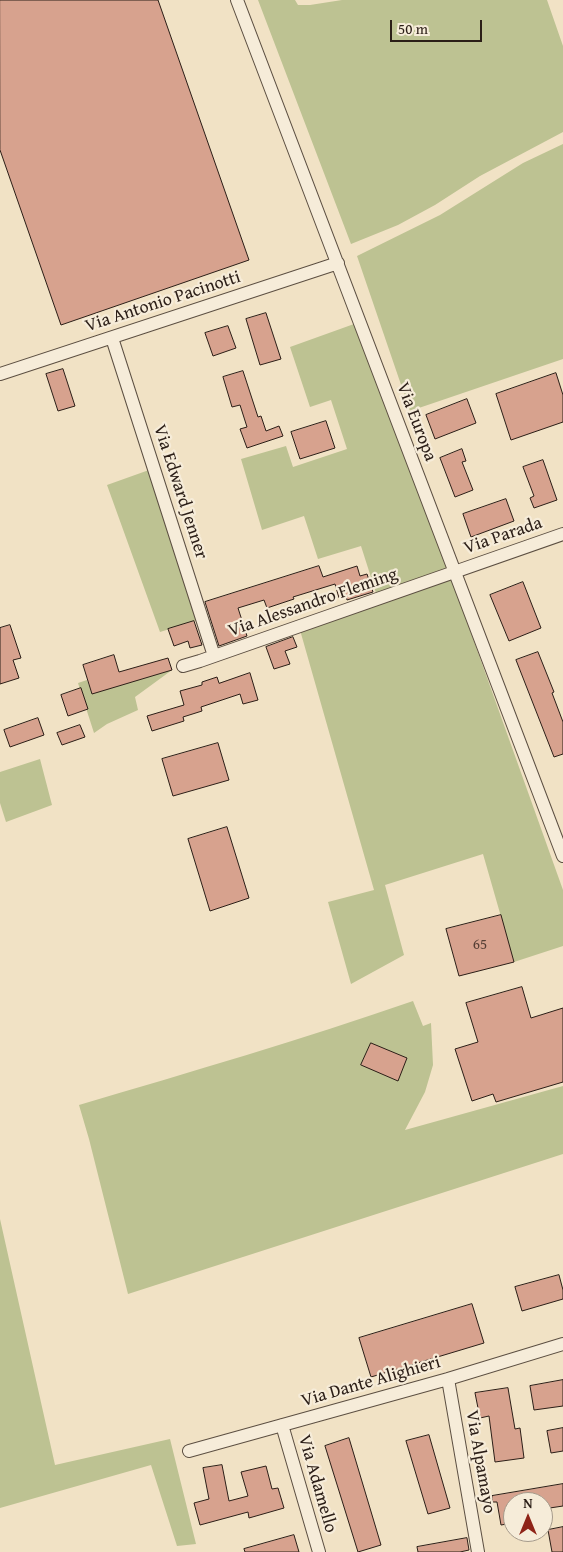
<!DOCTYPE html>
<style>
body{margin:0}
#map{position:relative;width:563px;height:1552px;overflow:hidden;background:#f1e2c5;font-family:"Gentium Book Plus",serif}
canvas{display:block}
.north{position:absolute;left:503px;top:1492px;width:50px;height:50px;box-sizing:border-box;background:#f6ecd9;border:1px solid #a59a8b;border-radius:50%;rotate:0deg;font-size:14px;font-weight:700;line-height:20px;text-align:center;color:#2b1e17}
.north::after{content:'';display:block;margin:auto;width:18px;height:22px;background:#8f2418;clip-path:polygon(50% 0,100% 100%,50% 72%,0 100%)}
.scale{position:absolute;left:390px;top:20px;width:92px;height:22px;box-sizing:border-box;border:2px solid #2b1e17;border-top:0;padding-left:6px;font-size:15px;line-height:18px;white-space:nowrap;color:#2b1e17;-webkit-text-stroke:4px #f6ecd9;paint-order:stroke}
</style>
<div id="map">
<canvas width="563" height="1552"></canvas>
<div class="north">N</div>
<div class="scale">50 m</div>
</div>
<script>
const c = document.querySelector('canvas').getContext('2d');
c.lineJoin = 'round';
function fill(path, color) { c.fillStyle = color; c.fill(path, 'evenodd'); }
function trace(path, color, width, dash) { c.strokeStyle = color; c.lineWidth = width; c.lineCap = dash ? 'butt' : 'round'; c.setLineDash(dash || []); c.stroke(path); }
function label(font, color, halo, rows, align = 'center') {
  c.font = font + ' "Gentium Book Plus",serif'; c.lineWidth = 4.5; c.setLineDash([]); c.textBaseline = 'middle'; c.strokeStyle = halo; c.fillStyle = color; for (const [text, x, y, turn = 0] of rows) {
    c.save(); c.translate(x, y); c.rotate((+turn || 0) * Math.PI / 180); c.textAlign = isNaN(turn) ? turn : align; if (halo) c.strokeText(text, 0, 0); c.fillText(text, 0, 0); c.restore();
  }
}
const green = new Path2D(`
 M258,0H295L298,5H310L342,0H547L563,46V132L480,176L435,205L398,225L351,244Z
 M563,144V359L410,411L357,256L440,215L523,163Z
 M354,324L449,569L376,593L361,546L318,559L304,516L262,530L241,459L286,446L293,467L347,449L331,400L310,407L290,347Z
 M149,470L198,620L160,632L107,485Z
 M451,577L563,890V946L514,962L483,854L385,885L404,955L351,984L328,902L374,890L300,630Z
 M172,670L135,697L138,710L107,724L94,733L78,683L87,680L92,693Z
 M40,759L52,805L6,822L0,803V772Z
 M413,1001L423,1026L431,1023L433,1065L425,1092L405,1130L563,1086V1154L128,1294L89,1139L79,1105C191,1072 303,1039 413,1001Z
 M0,1219L55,1465L170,1439L196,1544L177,1546L151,1465L0,1508Z`);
const building = new Path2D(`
 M0,0H158L249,260L61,325L0,150Z
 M266,313L281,359L260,365L246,319Z
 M228,326L236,348L213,356L205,333Z
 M63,369L75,406L58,411L46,374Z
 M243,371L258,417L261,416L266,431L279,426L283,436L247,448L240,429L247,427L240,405L232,407L223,377Z
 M556,373L563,395V422L511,440L496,394Z
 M467,399L476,423L435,439L426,415Z
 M326,421L335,448L300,459L291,432Z
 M462,449L466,461L462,462L473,490L455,497L440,458Z
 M543,460L557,500L534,508L530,498L534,496L523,467Z
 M506,499L514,521L471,537L463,514Z
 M319,566L323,577L357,566L360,576L367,574L373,592L347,600L346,596L339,598L335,584L293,597L294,599L267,608L264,600L238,608L247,636L219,646L205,602Z
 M523,582L541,628L509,641L490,595Z
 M194,621L202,645L190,648L188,641L174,646L168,629Z
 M10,625L21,658L13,660L19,678L0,684V628Z
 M293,637L297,647L285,651L290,664L274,669L266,647Z
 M538,652L554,692L552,693L563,722V754L554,757L516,660Z
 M114,655L119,672L168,658L172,670L92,694L83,665Z
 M250,673L258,700L243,704L240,694L201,707L202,711L183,717L184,721L152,731L147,716L184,705L180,691L202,685V682L217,677L219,683Z
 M81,688L88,709L68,716L61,695Z
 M38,718L44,735L10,747L4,730Z
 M80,725L85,737L62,745L57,733Z
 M218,743L229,780L173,796L162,759Z
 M227,827L249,898L210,911L188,839Z
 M501,915L514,962L459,976L446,929Z
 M522,987L531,1018L563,1008V1082L496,1102L493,1094L472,1101L455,1049L478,1042L466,1003Z
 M371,1043L407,1058L398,1081L361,1065Z
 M559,1275L563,1290V1299L522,1311L515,1287Z
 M472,1304L484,1343L371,1377L359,1338Z
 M563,1380V1406L534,1410L530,1386Z
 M508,1388L515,1429L520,1428L524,1458L495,1462L489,1416L480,1418L475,1393Z
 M563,1428V1451L551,1453L547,1431Z
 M429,1435L450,1508L428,1514L406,1441Z
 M349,1438L381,1545L358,1552L325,1446Z
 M222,1465L229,1501L248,1496L241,1472L266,1466L272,1489L278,1488L284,1508L249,1518L248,1512L200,1525L194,1503L209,1499L203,1468Z
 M563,1484V1506L543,1509V1502H513V1523L501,1525L497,1502H492V1496Z
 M563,1527V1552H552L548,1530Z
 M294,1535L299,1552H245L244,1549Z
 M467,1538L469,1550L460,1552H418L417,1547Z`);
const street = new Path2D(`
 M237,0L563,856
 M112,338L214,656
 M0,374L338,263
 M183,666L200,661L563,534
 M448,1379L478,1552
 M282,1425L319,1552
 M189,1451L448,1379L563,1344`);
const numberNames = [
 ["65",480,945]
];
const streetNames = [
 ["Via Antonio Pacinotti",163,302,-18],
 ["Via Europa",416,422,69],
 ["Via Edward Jenner",180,492,72],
 ["Via Parada",503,536,-19],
 ["Via Alessandro Fleming",313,603,-19],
 ["Via Dante Alighieri",371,1382,-16],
 ["Via Alpamayo",480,1462,80],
 ["Via Adamello",317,1484,74]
];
fill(green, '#bdc292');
fill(building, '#d7a28e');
trace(building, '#2b1e17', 1);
trace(street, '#5c4f42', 14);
trace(street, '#f6ecd9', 12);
label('15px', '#563f35', null, numberNames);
label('18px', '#2b1e17', '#f6ecd9', streetNames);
</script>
